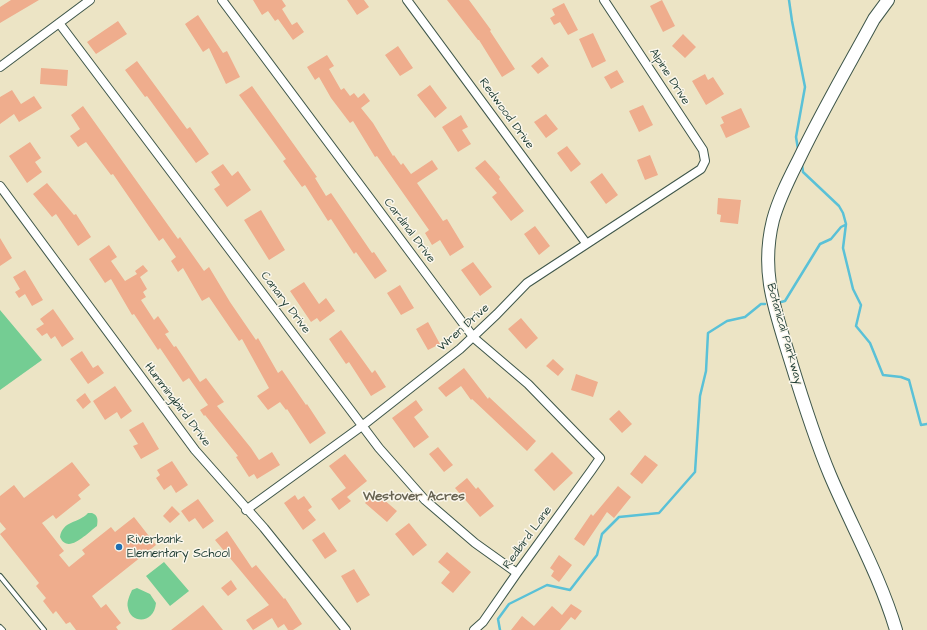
<!DOCTYPE html>
<style>
body{margin:0}
canvas{display:block;background:#ece4c5}
</style>
<canvas width="927" height="630"></canvas>
<script>
const c = document.querySelector('canvas').getContext('2d');
c.lineJoin = 'round';
function fill(path, color) { c.fillStyle = color; c.fill(path, 'evenodd'); }
function trace(path, color, width, dash) { c.strokeStyle = color; c.lineWidth = width; c.lineCap = dash ? 'butt' : 'round'; c.setLineDash(dash || []); c.stroke(path); }
function label(font, color, halo, rows, align = 'center') {
  c.font = font + ' "Architects Daughter",sans-serif'; c.lineWidth = 3; c.setLineDash([]); c.textBaseline = 'middle'; c.strokeStyle = halo; c.fillStyle = color; for (const [text, x, y, turn = 0] of rows) {
    c.save(); c.translate(x, y); c.rotate((+turn || 0) * Math.PI / 180); c.textAlign = isNaN(turn) ? turn : align; if (halo) c.strokeText(text, 0, 0); c.fillText(text, 0, 0); c.restore();
  }
}
const green = new Path2D(`
 M0,310L42,360L0,390Z
 M88,513H92C98,515 98,520 97,526C87,533 68,555 60,537C63,520 78,524 88,513Z
 M164,562L189,591L170,606L146,576Z
 M137,588L150,594L156,603C154,625 130,623 128,608C126,602 130,595 132,590Z`);
const stream = new Path2D(`
 M789,0L792,21L805,87L796,137L798,149
 M802,165L803,172L839,206L843,213L846,224L843,248L853,289L861,305L856,326L870,343L883,375L901,377L909,380L921,425
 M781,302L785,301L820,244L831,239L841,227L845,225
 M921,425L927,424
 M500,630L498,619L509,604L547,585L570,590L597,555L602,534L619,517L659,513L695,472L700,396L706,371L708,333L727,321L745,317L761,304H765`);
const building = new Path2D(`
 M11,0H39L0,23V7Z
 M253,0H282L286,6L282,9L292,25L297,22L304,32L293,40L278,19L275,21L268,11L262,15Z
 M347,0H364L369,7L357,15Z
 M447,0H469L491,30L490,31L515,69L502,77L479,40H478Z
 M662,0L675,26L663,32L650,6Z
 M564,3L578,30L568,35L560,22L554,25L550,18L555,15L552,9Z
 M198,15L223,53L227,51L240,77L226,84L209,48L203,52L185,24Z
 M118,21L127,34L96,54L87,42Z
 M593,33L606,61L592,68L579,39Z
 M683,34L696,47L685,58L672,46Z
 M398,46L413,68L400,76L385,55Z
 M327,55L334,66L329,69L341,90L344,88L350,96L354,93L358,98L364,93L370,101L361,108L373,123L393,156L394,155L401,165L403,163L411,174L432,160L438,169L417,183L443,221L447,219L464,247L450,256L440,240L432,245L425,233L429,230L377,156L375,157L353,121L350,123L331,98L319,77L315,80L307,67Z
 M542,57L549,66L538,74L531,66Z
 M137,61L187,129L190,127L209,154L196,163L147,96L145,97L125,70Z
 M41,68L68,70L67,86L40,84Z
 M617,70L624,82L611,89L604,77Z
 M705,74L708,80L713,77L724,94L706,105L692,81Z
 M430,85L447,108L435,118L417,95Z
 M252,86L317,177L315,178L326,196L331,193L372,253L374,252L387,271L375,279L356,252L354,254L331,219L328,221L305,185L302,187L283,161L286,159L239,95Z
 M12,90L21,104L34,96L42,108L19,122L14,114L0,124V97Z
 M643,105L653,125L639,132L629,111Z
 M83,106L178,239L180,237L204,271L209,267L230,302L256,340L258,338L278,373L282,370L306,405L307,404L326,433L310,444L287,409L286,410L280,402L268,410L257,396L269,388L242,339L239,341L209,297L202,301L183,268L178,272L171,261L176,257L163,238L159,241L113,174L111,175L86,142L78,147L70,136L80,129L71,115Z
 M741,108L750,127L726,138L720,125L724,123L721,117Z
 M546,114L558,129L546,138L534,122Z
 M461,115L468,127L462,130L471,144L458,152L442,127Z
 M30,142L41,158L35,162L42,172L27,183L9,156Z
 M567,146L581,164L571,172L557,153Z
 M650,155L658,175L645,180L637,160Z
 M485,160L500,177L499,179L524,211L511,221L492,197L497,193L475,168Z
 M223,164L232,176L238,171L251,190L227,207L214,189L220,185L211,172Z
 M602,173L618,195L606,204L590,182Z
 M47,183L74,215L76,214L91,237L78,246L56,214L52,217L33,194Z
 M718,198L741,200L738,224L720,222L721,215L717,214Z
 M261,210L285,250L269,260L244,220Z
 M535,226L550,246L539,255L524,234Z
 M0,238L12,258L0,266Z
 M109,245L117,257L111,261L125,281L137,274L135,271L143,265L148,271L140,277L147,289L143,292L146,297L141,300L154,320L158,316L169,332L165,334L174,347L176,346L200,382L206,378L224,402L217,406L251,448L259,460L272,452L280,465L257,479L254,474L249,477L236,457L238,456L205,415L204,416L200,410L208,405L189,378L183,382L160,348L158,350L134,314L132,315L111,279L105,283L89,259Z
 M473,262L492,287L480,296L461,270Z
 M25,270L43,300L32,306L25,294L19,298L15,292L20,289L13,277Z
 M304,282L319,304L326,298L335,311L320,322L317,318L311,322L290,291Z
 M400,285L414,308L401,315L387,293Z
 M53,309L74,339L62,347L55,336L51,339L47,333L42,336L36,329L44,324L40,319Z
 M521,318L538,338L526,349L508,329Z
 M428,322L440,344L428,350L416,329Z
 M341,330L372,373L375,370L386,387L371,396L349,362L346,364L329,339Z
 M82,351L93,368L98,365L104,373L88,384L70,359Z
 M553,359L564,369L558,376L546,366Z
 M464,368L488,399L489,397L536,441L527,451L472,399L471,400L461,386L446,397L438,388Z
 M576,374L598,382L593,397L571,390Z
 M115,386L132,411L121,419L117,412L105,420L93,401Z
 M85,393L91,402L83,409L76,400Z
 M416,400L423,410L414,417L429,437L414,448L392,418Z
 M619,410L632,424L622,433L609,419Z
 M143,422L159,449L141,459L133,446L138,444L129,430Z
 M438,447L453,465L444,472L429,454Z
 M552,452L573,473L554,491L534,470Z
 M345,454L367,481L347,497L351,501L339,510L331,499L346,488L329,466Z
 M645,455L658,465L642,484L630,474Z
 M172,461L188,485L176,493L171,485L164,490L156,478L160,475L157,470Z
 M72,462L90,485L78,495L81,499L56,519L53,515L42,523L64,551L59,555L69,567L85,554L82,550L111,527L115,532L134,517L156,545L92,596L101,608L106,604L121,623L116,627L118,630H76L70,622L66,624L56,611L53,614L43,601L46,598L36,586L39,583L0,534L6,529L0,522V496L14,485L24,498Z
 M467,478L476,489L478,487L494,506L480,517L455,488Z
 M618,486L631,497L614,518L607,512L584,546L574,539L591,514L593,516Z
 M375,492L397,511L387,522L365,503Z
 M295,495L298,500L304,496L312,507L308,510L316,520L303,530L284,503Z
 M198,499L214,521L203,529L195,518L189,522L181,511Z
 M172,506L180,514L170,523L163,516Z
 M409,523L427,545L413,556L395,534Z
 M227,531L252,568L256,565L284,599L285,598L302,624L293,630H288L284,624L278,628L272,618L253,630L246,620L269,605L215,540Z
 M324,532L337,551L325,559L312,540Z
 M447,552L471,572L453,593L441,583L450,572L438,562Z
 M559,555L572,565L559,582L551,576L554,571L550,568Z
 M354,569L370,595L357,603L341,576Z
 M231,580L237,589L228,596L221,588Z
 M571,604L582,611L575,620L571,617L560,630H511L522,616L534,626L552,606L562,615Z
 M203,605L223,630H171Z`);
const lane = new Path2D(`
 M0,576L44,630
 M0,627L3,630`);
const street = new Path2D(`
 M222,0L474,338L528,384L600,458L591,471L517,573L483,622L474,630
 M407,0L586,243
 M59,23L379,448L425,500L475,543L517,573
 M0,67L90,0
 M0,186L195,450L264,528L346,630
 M246,510L362,426L460,349L497,314L527,283L701,169L705,161L703,150L604,0`);
const secondary = new Path2D(`
 M888,0L874,19C849,65 822,111 799,159C789,179 779,198 773,220C760,272 775,310 790,359C802,398 814,437 830,475C852,527 880,576 896,630`);
const markers = [
 [119,547,4,"#1f6fb2"]
];
const streetNames = [
 ["Alpine Drive",669,77,57],
 ["Redwood Drive",506,114,54],
 ["Cardinal Drive",409,231,53],
 ["Canary Drive",285,303,53],
 ["Wren Drive",464,328,-42],
 ["Botanical Parkway",784,334,74],
 ["Hummingbird Drive",177,405,53],
 ["Redbird Lane",528,538,-54]
];
const poiNames = [
 ["Riverbank",127,540],
 ["Elementary School",127,554]
];
const neighbourhoodNames = [
 ["Westover Acres",414,497]
];
fill(green, '#74cd93');
trace(stream, '#5ac1d7', 2.5);
fill(building, '#efad8d');
trace(lane, '#3e564a', 6);
trace(street, '#3e564a', 10);
trace(secondary, '#3e564a', 14);
trace(lane, '#fff', 4);
trace(street, '#fff', 8);
trace(secondary, '#fff', 12);
for (const [x, y, r, color] of markers) { const dot = new Path2D(); dot.arc(x, y, r, 0, 2 * Math.PI); c.fillStyle = color; c.fill(dot); trace(dot, '#fbf7ec', 1.5); }
label('12px', '#1f3d34', '#fbf7ec', streetNames);
label('12px', '#1f3d34', '#fbf7ec', poiNames, 'left');
label('bold 13px', '#686453', '#fbf7ec', neighbourhoodNames);
</script>
